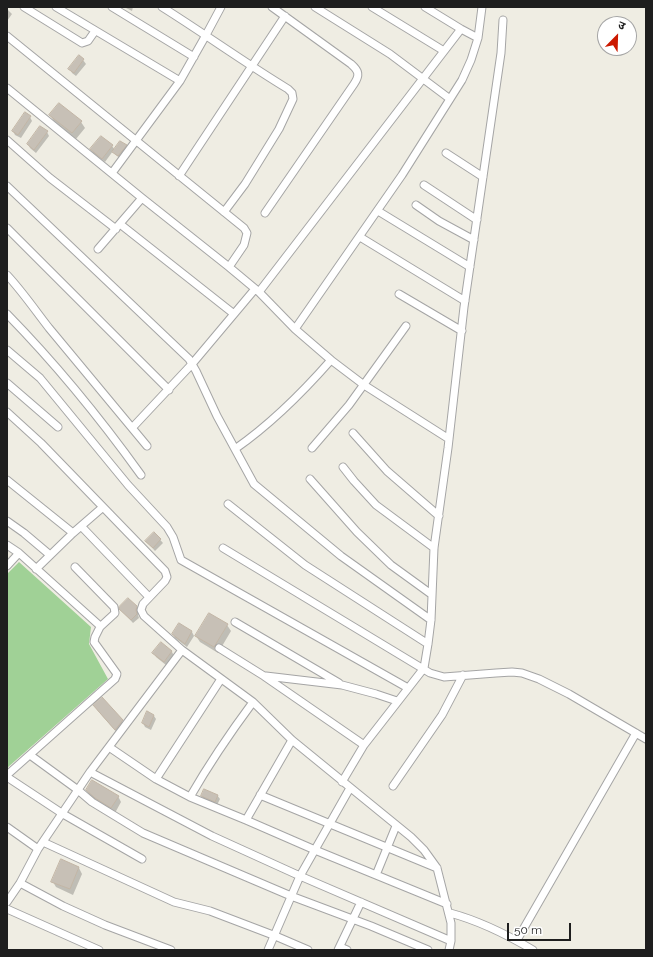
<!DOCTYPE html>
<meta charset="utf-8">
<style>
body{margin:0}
#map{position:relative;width:653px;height:957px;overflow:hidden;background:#efede3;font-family:Raleway,"Noto Sans Devanagari",sans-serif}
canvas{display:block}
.frame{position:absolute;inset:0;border:8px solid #1e1e1e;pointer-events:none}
.north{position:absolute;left:597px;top:16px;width:40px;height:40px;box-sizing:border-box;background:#fff;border:1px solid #a5a5a5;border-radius:50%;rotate:23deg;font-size:11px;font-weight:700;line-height:16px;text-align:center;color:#1e1e1e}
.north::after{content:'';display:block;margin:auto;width:14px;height:18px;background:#cc1900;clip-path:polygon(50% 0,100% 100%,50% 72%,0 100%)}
.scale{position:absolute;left:507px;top:923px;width:64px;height:18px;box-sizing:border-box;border:2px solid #1e1e1e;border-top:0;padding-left:5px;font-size:12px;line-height:14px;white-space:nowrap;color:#1e1e1e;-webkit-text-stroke:3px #fff;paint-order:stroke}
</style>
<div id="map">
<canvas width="653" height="957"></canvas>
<div class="frame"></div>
<div class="north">उ</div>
<div class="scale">50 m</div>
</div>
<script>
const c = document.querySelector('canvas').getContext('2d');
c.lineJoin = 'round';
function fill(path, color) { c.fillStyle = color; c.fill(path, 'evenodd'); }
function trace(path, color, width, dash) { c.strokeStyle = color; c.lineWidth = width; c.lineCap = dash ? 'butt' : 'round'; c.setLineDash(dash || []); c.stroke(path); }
const forest = new Path2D(`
 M19,562L91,627L89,644L108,679L7,768V574Z`);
const shadow = new Path2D(`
 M124,7H133L132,11Z
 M7,9L12,14L7,21Z
 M79,57L83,60L86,64L76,76L72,73L70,69Z
 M50,115L81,122L85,128L76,139L54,121Z
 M30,117L32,121L21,138L15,135L13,131Z
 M47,132L49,136L36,153L30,148L28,144Z
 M112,146L115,150L126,146L128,149L121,159L116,155L113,151L105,162L93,153L91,149Z
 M154,533L163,543L155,551L146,541Z
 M136,607L138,611V615L139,618L133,623L120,609Z
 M179,624L192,632L194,636L187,647L175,638L173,634Z
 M227,625L231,631L218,653L200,642L196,636Z
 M161,644L172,652L174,656L166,665L156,657L154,653Z
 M94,705L122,721L125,727L119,735L98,711Z
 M148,713L154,716L156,719L151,730L145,727L143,723Z
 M87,790L118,796L121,802L115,813L99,804L90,796Z
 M217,795L220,799L217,805L204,800L202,796Z
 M61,860L79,868L82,874L73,895L56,887L53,882Z`);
const building = new Path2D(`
 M79,55L84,59L74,73L68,69Z
 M59,103L82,121L72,133L49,115Z
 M25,112L31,116L18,135L12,131Z
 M40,126L48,131L34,150L27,144Z
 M101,136L113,145L102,159L90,149Z
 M120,141L127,145L118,156L112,152Z
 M154,532L161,539L153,548L145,541Z
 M128,598L137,606L136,610L137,614L131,620L119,609V607Z
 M209,613L228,624L214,647L195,636Z
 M179,623L192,631L185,644L172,634Z
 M161,642L172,651L164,662L152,653Z
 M102,697L123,720L115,730L93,705Z
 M147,711L154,715L149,727L142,723Z
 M92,780L119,796L111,808L95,798L86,790Z
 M204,789L218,795L215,802L201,796Z
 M61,859L79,867L70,889L51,882Z`);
const minor = new Path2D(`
 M24,7L82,43L88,41L95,31
 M56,7L180,81
 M112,7L194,57
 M162,7C205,34 245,63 288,89L292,93L293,99L279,129L245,184L224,212
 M315,7L390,54L450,99
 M372,7L444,51
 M425,7L461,29L478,38
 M7,36L244,228L247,233L244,245L229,267
 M7,88L142,198L229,267L259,292L295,329L331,360L364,385L449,439
 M7,140L50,178L116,229
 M446,153L483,177
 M112,173L180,81L206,35L221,7
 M179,176L285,16
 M424,185L477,220
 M7,186L189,359L196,371L217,416L254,484L341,556L431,620
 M416,205L439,221L474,240
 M378,211L470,267
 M265,213L354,84C360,75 359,71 351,64L272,7
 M120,224L234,314
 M7,228L169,390
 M360,237L465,301
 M98,249L142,198
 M7,275C22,291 35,310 49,328C81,367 114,406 147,446
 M259,292L461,29
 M399,294L462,331
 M7,314C56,364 100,418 141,475
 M295,329L402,175L462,80L471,60L478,38L482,7
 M7,350L40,378L128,485L167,527L173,537L181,560L408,688
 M7,383L58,427
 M7,412L41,443L165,571L167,577L165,581L143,604L141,610L144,616L182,650L253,702L292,740L411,837L424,850L437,868L451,923V941L449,950
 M132,428L192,364L255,289
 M353,433L387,471L439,516
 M312,448L349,405L406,326
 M235,449C271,424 302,393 331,360
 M343,467L354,481L376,505L434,548
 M310,479L357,532L391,565L431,594
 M7,480L73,533
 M228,504L305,565L428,644
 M7,521L24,533L50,555
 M81,526L149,597
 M7,545L19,553L99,625L100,627L95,637L94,642L117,674L115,679L7,775
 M223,548L430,673L444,677L496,673L512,672L522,673L539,679L569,694L646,739
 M7,566L19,553
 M75,567L114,607L115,613L113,615L100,627
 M36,569L73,533L103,507
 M235,622L339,683
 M219,648L264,676L364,745
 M266,676L342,685L376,694L397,701
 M109,747L156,779L190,797L246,820L315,850L447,904
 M30,755L78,790L92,802L143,833L291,896L371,926L428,950
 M90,772L212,836L300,876L451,941
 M7,777L63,814L142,859
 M156,779L221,679
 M342,782L364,745L424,668L428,644L431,620L434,548L448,448L464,307L501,53L503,20
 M393,786L442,715L463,675
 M260,795L437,868
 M190,797C209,764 230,733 253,702
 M246,820L292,740
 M7,827L38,849
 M43,842L174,902L210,911L273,935L308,950
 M376,875L396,826
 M20,883L63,906L105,925L171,950
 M7,902L20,883L38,849L90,772L182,650
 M7,909L99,950
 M450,913C480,921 506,934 533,950
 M517,940L636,733
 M340,947L347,950
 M268,950L300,876L350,788
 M338,950L361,902`);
fill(forest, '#a0d196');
fill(shadow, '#0003');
fill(building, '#c7c0b6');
trace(building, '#c2b5a5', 1);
trace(minor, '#a5a5a5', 9);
trace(minor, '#fff', 7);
</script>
